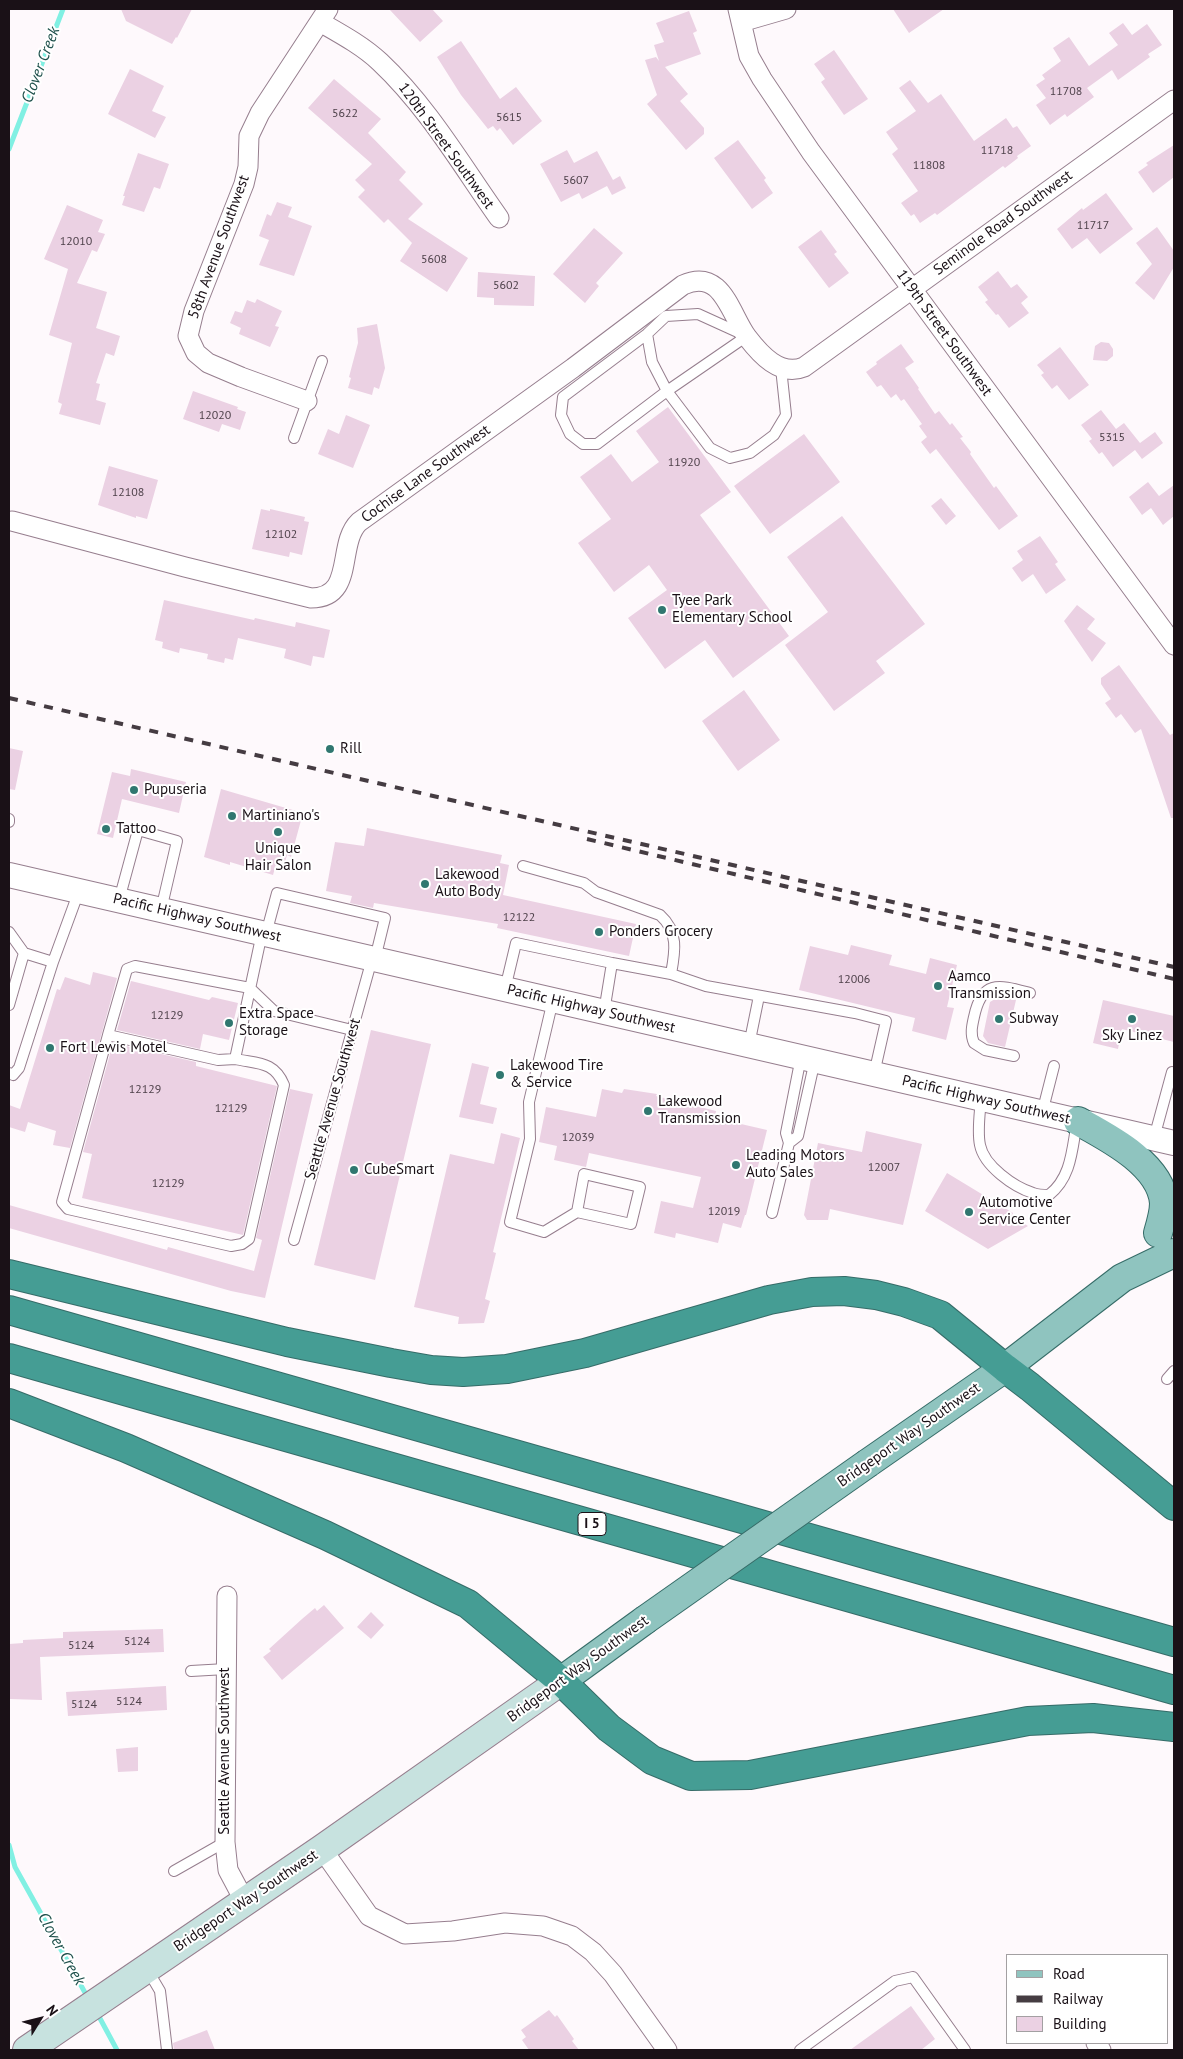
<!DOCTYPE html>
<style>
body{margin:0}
#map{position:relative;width:1183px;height:2059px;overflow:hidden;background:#fef9fc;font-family:"PT Sans",sans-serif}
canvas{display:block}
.frame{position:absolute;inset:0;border:10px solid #1a1117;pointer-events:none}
.legend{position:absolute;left:1006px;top:1954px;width:162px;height:90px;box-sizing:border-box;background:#fff;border:1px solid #a3a0a2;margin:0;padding:6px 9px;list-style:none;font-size:15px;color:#1a1117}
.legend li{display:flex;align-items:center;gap:10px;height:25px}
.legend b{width:25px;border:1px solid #a3a0a2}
.north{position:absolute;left:15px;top:1994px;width:50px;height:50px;-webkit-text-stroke:4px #fff;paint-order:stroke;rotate:54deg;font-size:14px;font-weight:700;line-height:20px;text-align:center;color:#1a1117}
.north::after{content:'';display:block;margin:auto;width:18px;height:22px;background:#1a1117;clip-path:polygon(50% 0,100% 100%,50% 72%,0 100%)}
</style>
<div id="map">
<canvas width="1183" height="2059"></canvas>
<div class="frame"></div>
<ul class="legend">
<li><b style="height:6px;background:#8fc4bf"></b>Road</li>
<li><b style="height:6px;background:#453c42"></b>Railway</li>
<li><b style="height:14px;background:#ebd1e3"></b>Building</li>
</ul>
<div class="north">N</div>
</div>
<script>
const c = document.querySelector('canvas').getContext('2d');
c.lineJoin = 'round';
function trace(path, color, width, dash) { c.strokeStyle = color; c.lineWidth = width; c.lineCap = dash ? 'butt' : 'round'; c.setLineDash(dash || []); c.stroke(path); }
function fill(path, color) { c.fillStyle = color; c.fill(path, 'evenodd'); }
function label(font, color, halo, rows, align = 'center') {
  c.font = font + ' "PT Sans",sans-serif'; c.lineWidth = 4; c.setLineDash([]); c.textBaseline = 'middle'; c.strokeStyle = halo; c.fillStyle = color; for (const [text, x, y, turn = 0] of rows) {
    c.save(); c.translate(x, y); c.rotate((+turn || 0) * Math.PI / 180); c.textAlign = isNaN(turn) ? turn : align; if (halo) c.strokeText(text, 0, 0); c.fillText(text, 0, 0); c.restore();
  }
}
const stream = new Path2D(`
 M9,149L63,9
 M9,1845L15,1867L88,1998
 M96,2011L117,2050`);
const building = new Path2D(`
 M121,9H192L177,38L176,37L172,44L126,21Z
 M389,9H432L443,21L420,42Z
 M893,9H944L909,33Z
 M689,11L697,31L693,33L701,54L665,67L688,94L680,101L704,128V134L686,150L647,104L657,95L645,60L656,57L659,61L654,45L664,42L656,23Z
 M1123,23L1132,35L1147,24L1162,45L1148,54L1150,57L1118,80L1112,70L1087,88L1094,97L1067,117L1065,114L1050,125L1036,105L1046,98L1036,85L1045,79L1042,75L1061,61L1053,48L1069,37L1089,66L1118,45L1109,33Z
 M461,41L500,99L516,87L542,121L513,145L500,128L497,131L493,126L488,129L461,95L437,57Z
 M834,50L868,99L844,115L821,82L825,79L814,64Z
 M130,69L164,86L152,111L166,117L155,138L108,114Z
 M334,79L381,119L368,133L406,172L399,180L423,204L408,219L468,258L447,292L400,261L412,243L388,219L384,223L358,197L365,190L355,180L372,164L308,108Z
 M910,80L928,103L941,94L974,141L1006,118L1013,128L1017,126L1031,146L1017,156L1018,158L1005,168L1003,166L937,215L935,213L920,223L914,214L911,216L901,203L918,191L892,154L898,149L886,132L916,111L899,88Z
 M738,140L766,178L764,180L773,193L752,209L714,158Z
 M1174,145V177L1153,193L1138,172L1148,165L1146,163Z
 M567,150L574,163L597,151L613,180L620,176L626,188L612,195L607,186L582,199L579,193L561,202L540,164Z
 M138,153L169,164L160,189L154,187L144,212L122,205L125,196H123Z
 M1106,193L1133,229L1100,254L1087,238L1072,249L1057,229L1082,208L1083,210Z
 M277,202L292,207L288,217L312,226L294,276L259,265L269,240L259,236L267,214L271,216Z
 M67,205L103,220L98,232L105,234L97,252L92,250L77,283L107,292L96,328L120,336L114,356L106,353L96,383L100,384L96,400L106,403L100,425L59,414L62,404L58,402L72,343L49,335L68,269L44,259Z
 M1157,227L1174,251V267L1154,300L1135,283L1152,264L1136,243Z
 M594,228L623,253L596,283L599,286L585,303L553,274Z
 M821,230L837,252L834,254L849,273L829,288L798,247Z
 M998,271L1011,288L1017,284L1028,297L1021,303L1029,313L1009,328L998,314L996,315L985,302L988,300L978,287Z
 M478,272L535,276L534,306L494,305V298L477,297Z
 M257,299L282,311L275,326L279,327L270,347L239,334L241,328L230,323L235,311L242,313L247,300L255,303Z
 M377,324L385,368L379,389L374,387L372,395L348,388L351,378L349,377L358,343L357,328Z
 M1101,342L1109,343L1113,349V356L1107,361L1093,360L1095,346Z
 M901,344L914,362L905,368L919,388L918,389L935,414L939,411L950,425L952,423L963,437L960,438L971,452L970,454L994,488L996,486L1018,516L999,530L936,449L930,454L921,442L927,437L919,426L922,424L904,399L901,401L896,394L891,398L881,385L877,387L866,372L877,364L876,362Z
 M1060,347L1089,385L1069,400L1057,385L1052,389L1041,375L1044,373L1037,365Z
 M193,391L238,407L237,409L246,412L240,430L222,424L219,432L183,419Z
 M668,407L731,492L700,515L789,636L733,678L705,640L665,669L628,618L667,590L649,565L614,592L578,543L611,519L580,477L611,454L632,482L659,462L636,431Z
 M1101,410L1116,429L1124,423L1140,443L1155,432L1163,443L1142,459L1135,450L1113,467L1102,452L1099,454L1089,441L1092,439L1081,425Z
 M346,415L370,425L353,468L318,454L328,429L339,434Z
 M804,434L840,482L770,534L734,486Z
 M109,466L158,480L147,519L136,516V518L98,505Z
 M1148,482L1159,496L1174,485V516L1163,525L1151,508L1142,515L1129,497Z
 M941,498L956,516L946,525L931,506Z
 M261,509L270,511V509L305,517L304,521L309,522L302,555L290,552L289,557L252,549Z
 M842,516L925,624L876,661L885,673L834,711L785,645L828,612L787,557Z
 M1040,536L1058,562L1055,564L1066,580L1046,594L1033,574L1022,582L1012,568L1023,560L1017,551Z
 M164,600L254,620L255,618L295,627L296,622L330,630L324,658L313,656L311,666L284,658L286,649L238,638L233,660L225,658L224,663L207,659L208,654L180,648L179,653L162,648L163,642L155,640Z
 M1077,605L1095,619L1087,629L1106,643L1092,662L1064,621Z
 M1119,665L1170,735L1174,733V818H1171L1141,729L1135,733L1121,714L1116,718L1105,703L1111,699L1101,684V678Z
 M744,690L780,740L738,771L702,721Z
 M9,748L23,751L15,790L9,789Z
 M131,769L186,782L179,813L122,799L113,838L97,834L112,772L130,776Z
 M221,789L303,813L291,857L287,855L284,866L276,864L273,875L230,862V865L204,857Z
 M367,828L502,855L500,863L509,865L503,895L636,924L629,956L497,928L498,924L374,903L373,908L350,903L352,896L326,891L335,842L364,846Z
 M851,945L892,955L889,965L926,974L930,958L957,965L947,1007L954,1008L946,1040L912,1031L915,1018L799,990L810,946L848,955Z
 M93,972L117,978L70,1148L53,1145L56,1131L28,1122L25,1132L9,1127V1105L20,1109L57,989L60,990L65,977L90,985Z
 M131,981L209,1000L212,997L238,1003L229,1040L203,1034L200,1049L117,1030Z
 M1000,996L1016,1000L1005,1047L988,1043L983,1036L990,1002Z
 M1103,1000L1174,1016V1042L1122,1029L1118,1049L1093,1043Z
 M371,1030L431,1044L375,1280L314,1265Z
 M113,1043L196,1062V1066L277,1086L243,1235L82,1198L92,1154L83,1152Z
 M472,1063L489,1067L480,1104L497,1108L493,1124L459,1117Z
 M290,1089L313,1094L265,1298L231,1291L9,1228V1205L167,1250L168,1247L254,1271L262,1240L256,1238Z
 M602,1089L622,1093L624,1089L657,1094L656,1096L716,1111L715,1118L767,1130L746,1215H745L741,1228L723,1223L718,1243L676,1233L675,1238L654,1233L661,1201L693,1208L701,1177L589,1153L586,1167L554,1160L557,1146L539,1142L546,1107L596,1117Z
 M866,1131L922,1144L903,1225L830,1209L828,1220H807L804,1215L818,1143L862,1152Z
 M501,1133L520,1138L493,1252L496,1253L485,1299L490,1301L484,1323L458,1324L459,1317L414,1307L450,1154L494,1164Z
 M947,1173L1013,1213L1012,1216L1028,1226L988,1249L925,1211Z
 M324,1605L344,1628L282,1680L263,1657L271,1651L269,1649L302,1619L315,1608L317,1611Z
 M371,1612L384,1625L371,1639L357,1627Z
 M163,1629L164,1652L40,1657L42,1700L10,1699L9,1644L23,1643V1640L63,1638V1632Z
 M166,1686L167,1710L68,1716L66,1692Z
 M138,1747V1771L118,1772L116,1749Z
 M911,2006L935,2039L921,2050H850Z
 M549,2010L555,2017L557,2015L574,2039L572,2041L579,2050H529L522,2040L526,2037L521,2030Z
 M207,2030L215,2050H174L173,2043Z`);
const service = new Path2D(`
 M647,334L652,362L667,391L747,336
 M742,334L698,314L666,316L647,334L563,397L561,415L570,434L583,444H597L667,391L710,448L730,458L750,453L774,435L786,415L781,368
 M294,438L322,361
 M9,819V822
 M523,866L584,883L596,892L660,915C679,932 675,952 671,974
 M119,900L138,830L177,841L161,910
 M9,932L24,953L9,1005
 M266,934L277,893L385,918L375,959
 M24,953L53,962
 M612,963L671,974L706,986L855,1013L886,1021L874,1074
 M505,989L516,943L612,963L604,1012
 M553,1000L529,1102L530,1139L510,1222L544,1232L577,1212L631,1224L640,1187L584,1174L577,1212
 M108,1035L127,969L135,966L250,988L274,1011L352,1030
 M749,1045L759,996
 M1014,1056L985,1050L974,1043C970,1034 972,1026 974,1017C982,979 999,985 1030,993
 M235,1059C258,1064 274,1061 284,1085L249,1239L242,1244L231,1246L68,1209L62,1202L108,1035L218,1060L235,1059L262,933
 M9,1073L13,1075L19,1068L53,962L79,891
 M981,1098C980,1113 977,1131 980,1145C984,1166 1014,1187 1033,1193C1038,1195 1044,1195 1049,1195C1072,1177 1072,1148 1077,1122
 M1042,1113L1054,1066
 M1154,1138L1172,1072
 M789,1143L798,1136L815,1060
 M772,1213L789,1143L786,1133L801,1057
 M294,1240L372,959
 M1167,1379L1174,1371
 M191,1671L226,1669
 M174,1871L225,1842
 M147,1969L160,1991L167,2050
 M800,2050L895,1981L913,1977L965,2050`);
const minor = new Path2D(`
 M738,9L749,56L762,79L811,152L1174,645
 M320,22C341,34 363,46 380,62C428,107 462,166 499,218
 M741,22L786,9
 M307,401L241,377L208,363L196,353L188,336L194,311L244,184L248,167L249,136L260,113L328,9
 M12,521L185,567L311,598C356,598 336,544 359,522L573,368L683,285C722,267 730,314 747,337C760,354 780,377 804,367L1174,100
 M227,1596L225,1842L228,1870L245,1902
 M322,1849L369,1916L405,1934L453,1931L505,1923L543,1926L572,1936L593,1952L613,1974L667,2050
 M1096,2043L1101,2050`);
const tertiary = new Path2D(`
 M9,875L1174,1143`);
const secondary = new Path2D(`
 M27,2050L322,1849L561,1681`);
const primary = new Path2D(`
 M1078,1121C1107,1137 1161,1164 1164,1203C1164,1213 1161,1223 1158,1233
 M868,1463L1005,1368L1122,1278L1174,1253
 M561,1681L645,1620`);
const motorway = new Path2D(`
 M9,1274L287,1342L391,1363L431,1370L463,1372L507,1369L585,1353L769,1300L812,1292L844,1291L876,1295L904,1302L940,1315L1005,1368L1030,1387L1174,1506
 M9,1310L1174,1642
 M9,1358L1174,1690
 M9,1403L126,1448L325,1535L468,1604L561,1681L609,1728L652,1760L691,1776L750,1775L1028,1721L1093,1718L1174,1727`);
const rail = new Path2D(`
 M9,698L1174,967
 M587,839L1174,979`);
const primaryBridge = new Path2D(`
 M645,1620L868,1463`);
const markers = [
 [662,610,5,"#307770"],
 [330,749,5,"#307770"],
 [134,790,5,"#307770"],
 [232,816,5,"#307770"],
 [106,829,5,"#307770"],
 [278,832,5,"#307770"],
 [425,884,5,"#307770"],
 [599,932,5,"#307770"],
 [938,986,5,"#307770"],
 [999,1019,5,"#307770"],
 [1132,1019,5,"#307770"],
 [229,1023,5,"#307770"],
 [50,1048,5,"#307770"],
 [500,1075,5,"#307770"],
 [648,1111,5,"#307770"],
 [736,1165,5,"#307770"],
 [354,1170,5,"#307770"],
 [969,1212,5,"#307770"]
];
const numberNames = [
 ["11708",1066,92],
 ["5622",345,114],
 ["5615",509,118],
 ["11718",997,151],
 ["11808",929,166],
 ["5607",576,181],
 ["11717",1093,226],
 ["12010",76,242],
 ["5608",434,260],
 ["5602",506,286],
 ["12020",215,416],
 ["5315",1112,438],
 ["11920",684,463],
 ["12108",128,493],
 ["12102",281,535],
 ["12122",519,918],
 ["12006",854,980],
 ["12129",167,1016],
 ["12129",145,1090],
 ["12129",231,1109],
 ["12039",578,1138],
 ["12007",884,1168],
 ["12129",168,1184],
 ["12019",724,1212],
 ["5124",137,1642],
 ["5124",81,1646],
 ["5124",129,1702],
 ["5124",84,1705]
];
const shields = [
 [592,1524,28]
];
const shieldNames = [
 ["I 5",592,1524]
];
const streetNames = [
 ["120th Street Southwest",446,146,54],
 ["Seminole Road Southwest",1003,223,-36],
 ["58th Avenue Southwest",219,247,-70],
 ["119th Street Southwest",944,333,54],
 ["Cochise Lane Southwest",426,474,-36],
 ["Pacific Highway Southwest",197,918,13],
 ["Pacific Highway Southwest",591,1009,13],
 ["Seattle Avenue Southwest",333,1099,-74],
 ["Pacific Highway Southwest",986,1100,13],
 ["Bridgeport Way Southwest",909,1435,-35],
 ["Bridgeport Way Southwest",578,1669,-36],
 ["Seattle Avenue Southwest",225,1751,-90],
 ["Bridgeport Way Southwest",246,1901,-34]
];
const poiNames = [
 ["Tyee Park",672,601],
 ["Elementary School",672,618],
 ["Rill",340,749],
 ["Pupuseria",144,790],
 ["Martiniano's",242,816],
 ["Tattoo",116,829],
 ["Unique",278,849,"center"],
 ["Hair Salon",278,866,"center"],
 ["Lakewood",435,875],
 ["Auto Body",435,892],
 ["Ponders Grocery",609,932],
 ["Aamco",948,977],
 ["Transmission",948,994],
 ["Extra Space",239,1014],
 ["Storage",239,1031],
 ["Subway",1009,1019],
 ["Sky Linez",1132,1036,"center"],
 ["Fort Lewis Motel",60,1048],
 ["Lakewood Tire",510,1066],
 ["& Service",510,1083],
 ["Lakewood",658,1102],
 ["Transmission",658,1119],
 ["Leading Motors",746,1156],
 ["Auto Sales",746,1173],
 ["CubeSmart",364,1170],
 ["Automotive",979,1203],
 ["Service Center",979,1220]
];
const waterNames = [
 ["Clover Creek",41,65,-69],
 ["Clover Creek",61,1949,61]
];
trace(stream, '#81f0e3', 5);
fill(building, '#ebd1e3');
trace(service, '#967e8e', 12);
trace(minor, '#967e8e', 21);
trace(tertiary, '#967e8e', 26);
trace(secondary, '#967e8e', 30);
trace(primary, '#366c68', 30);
trace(motorway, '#366c68', 30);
trace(service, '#fff', 10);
trace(minor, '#fff', 19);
trace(tertiary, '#fff', 24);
trace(secondary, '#c7e2df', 28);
trace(primary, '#8fc4bf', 28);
trace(motorway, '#459d94', 28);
trace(rail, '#453c42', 4, [9, 9]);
trace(primaryBridge, '#366c68', 30, []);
trace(primaryBridge, '#8fc4bf', 28);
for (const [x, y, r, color] of markers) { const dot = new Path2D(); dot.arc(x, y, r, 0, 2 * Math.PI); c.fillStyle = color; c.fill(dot); trace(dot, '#fff', 2); }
label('12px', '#4e414a', null, numberNames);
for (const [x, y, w] of shields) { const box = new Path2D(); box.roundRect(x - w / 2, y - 11.5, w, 23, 4); c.fillStyle = '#fff'; c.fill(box); trace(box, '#1a1117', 1); }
label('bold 14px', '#1a1117', null, shieldNames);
label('15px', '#1a1117', '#fff', streetNames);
label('15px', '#1a1117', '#fff', poiNames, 'left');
label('italic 16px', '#1f514c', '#fff', waterNames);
</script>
